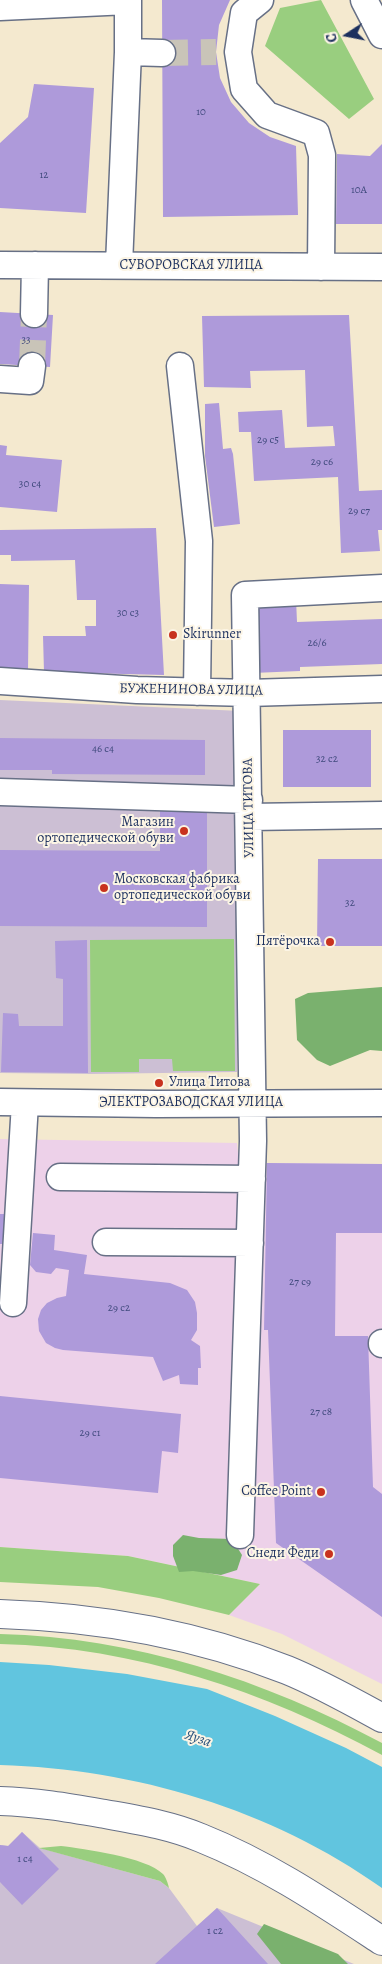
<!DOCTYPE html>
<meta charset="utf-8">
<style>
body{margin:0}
#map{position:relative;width:382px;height:1964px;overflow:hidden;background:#f4e9cf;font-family:Alegreya,serif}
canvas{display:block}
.north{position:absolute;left:322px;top:10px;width:50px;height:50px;-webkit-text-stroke:4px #fcf5e5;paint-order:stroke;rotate:259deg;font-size:14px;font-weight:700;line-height:20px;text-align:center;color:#1b2f5e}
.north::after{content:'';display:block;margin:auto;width:18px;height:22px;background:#1b2f5e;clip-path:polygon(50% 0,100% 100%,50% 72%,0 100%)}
</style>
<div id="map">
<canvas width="382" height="1964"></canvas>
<div class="north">С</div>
</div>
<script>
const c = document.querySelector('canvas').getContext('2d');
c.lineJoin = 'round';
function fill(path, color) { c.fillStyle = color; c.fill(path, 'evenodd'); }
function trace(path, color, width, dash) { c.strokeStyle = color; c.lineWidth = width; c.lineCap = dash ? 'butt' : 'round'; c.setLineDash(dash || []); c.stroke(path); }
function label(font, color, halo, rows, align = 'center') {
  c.font = font + ' Alegreya,serif'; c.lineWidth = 4; c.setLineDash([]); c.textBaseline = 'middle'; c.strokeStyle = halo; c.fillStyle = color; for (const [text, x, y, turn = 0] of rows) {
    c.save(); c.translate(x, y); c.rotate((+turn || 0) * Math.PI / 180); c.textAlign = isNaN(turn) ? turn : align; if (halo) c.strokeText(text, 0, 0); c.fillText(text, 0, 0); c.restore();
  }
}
const built = new Path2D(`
 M0,1139L237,1143L238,1153L262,1163L382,1164V1684L282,1634L229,1615L260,1584L128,1556L0,1547Z`);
const industrial = new Path2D(`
 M0,700L241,711L237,1072L88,1074L0,1073Z
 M22,1832L40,1848L160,1881L169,1888L197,1926L217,1908L354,1964H0V1845L9,1846Z`);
const green = new Path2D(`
 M321,0L374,99L349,119L265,46L280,8Z
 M234,939L235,1071H173L172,1059H139V1072H91L90,940Z
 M0,1547L128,1556L260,1584L229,1615L159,1598L98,1587L0,1582Z
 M0,1634C134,1637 264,1680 382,1743V1755C264,1691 135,1647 0,1644Z
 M61,1846C84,1849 146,1857 163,1874C166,1877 168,1884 169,1888L160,1881L39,1848Z`);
const forest = new Path2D(`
 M382,987V1051L370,1050L330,1066L317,1060L297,1040L295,999L308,993Z
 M183,1535L199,1538L232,1539L242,1555L237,1570L221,1575L193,1571L179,1572L173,1556V1545Z
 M264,1924L338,1954L348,1964H281L257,1934Z`);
const water = new Path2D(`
 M0,1662L49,1665L127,1674L207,1689L275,1716L346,1748L382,1767V1888C271,1809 135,1769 0,1765Z`);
const building = new Path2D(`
 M162,0H230L219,25L216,52L220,78L231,102L249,123L270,137L296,146L298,215L163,217Z
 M34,84L94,88L86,213L0,208V143L28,117Z
 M382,144V224H336L337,154L370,156Z
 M0,312L53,315L50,367L0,364Z
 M349,315L359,491L382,490V530H378L380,551L341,553L338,477L254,481L251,432H239L238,412L282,410L285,448L335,446L333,426L307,427L305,370L250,371L251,388L204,387L202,316Z
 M219,403L223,449L231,448L233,454L240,524L214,527L205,456V404Z
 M0,445L7,446L6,455L62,460L57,512L0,507Z
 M156,528L164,675L44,672L43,636H86L85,626H96V600H77L75,560L11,561V555H0V530Z
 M0,584L29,585L28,671L0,670Z
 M296,599L297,622L382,619V664L300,667V671L253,673L249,601Z
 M283,730H371V787H283Z
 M0,738L205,740V775L52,774V770H0Z
 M160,810L207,812V927L0,926V850L160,851Z
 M318,859H382V946H317Z
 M87,940L88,1073L1,1072L3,1013L18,1014L19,1026H63V979L56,978L55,941Z
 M267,1163L382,1164V1233H336L335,1336H368L373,1487L382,1494V1617L276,1543L268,1330H264Z
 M0,1214H4V1244H0Z
 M33,1233L55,1235L54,1250L87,1255L84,1274L170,1283L187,1290L195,1302L197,1313V1330L191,1340L200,1346L201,1368H198V1385L180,1384L179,1375L163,1381L153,1357L63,1350L55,1348L46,1343L39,1331L38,1319L41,1310L47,1303L57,1298L66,1296L69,1270L56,1268L51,1274L36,1272L30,1265Z
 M0,1396L181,1414L178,1453L162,1451L158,1493L0,1478Z
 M22,1832L59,1869L22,1905L0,1882V1845L8,1846Z
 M217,1908L268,1964H155Z`);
const minorTunnel = new Path2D(`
 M162,53L216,52
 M32,366L34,314`);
const minor = new Path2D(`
 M260,0L244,13L238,52L244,89L267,115L316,133L322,155L321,267
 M364,0L382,35
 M0,7L128,1
 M128,52L162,53
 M0,265L382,267
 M119,265L128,52V0
 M34,314L35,265
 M180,366L199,541L197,692
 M0,379L30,381L32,366
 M0,681L137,690L248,693L382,689
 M0,792L249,800
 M249,817L382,815
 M0,1102L156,1104L382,1103
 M60,1177L252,1179
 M106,1242L250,1243
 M13,1303L25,1103
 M382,1343V1344
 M240,1535L253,1141L245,595L382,588`);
const major = new Path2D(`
 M0,1614C98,1617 195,1634 287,1670C319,1683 351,1701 382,1718
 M0,1801C36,1802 70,1808 105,1814C138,1820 170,1825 201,1838C266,1864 324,1903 382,1941`);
const markers = [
 [173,635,5,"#c8321e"],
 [184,831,5,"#c8321e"],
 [104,888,5,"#c8321e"],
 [330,942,5,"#c8321e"],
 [159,1083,5,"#c8321e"],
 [321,1492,5,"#c8321e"],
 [329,1554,5,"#c8321e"]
];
const numberNames = [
 ["10",201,112],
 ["12",44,175],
 ["10А",359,190],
 ["33",26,340],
 ["29 с5",268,440],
 ["29 с6",322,462],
 ["30 с4",30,484],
 ["29 с7",359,511],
 ["30 с3",128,613],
 ["26/6",317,643],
 ["46 с4",103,749],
 ["32 с2",327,759],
 ["32",350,903],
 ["27 с9",300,1282],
 ["29 с2",119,1308],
 ["27 с8",321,1412],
 ["29 с1",90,1433],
 ["1 с4",25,1859],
 ["1 с2",215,1931]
];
const streetNames = [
 ["СУВОРОВСКАЯ УЛИЦА",191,266],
 ["БУЖЕНИНОВА УЛИЦА",191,690,1],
 ["УЛИЦА ТИТОВА",249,808,-91],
 ["ЭЛЕКТРОЗАВОДСКАЯ УЛИЦА",191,1103]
];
const poiNames = [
 ["Skirunner",183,635,"left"],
 ["Магазин",174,823],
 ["ортопедической обуви",174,839],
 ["Московская фабрика",114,880,"left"],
 ["ортопедической обуви",114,896,"left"],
 ["Пятёрочка",320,942],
 ["Улица Титова",169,1083,"left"],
 ["Coffee Point",311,1492],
 ["Снеди Феди",319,1554]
];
const waterNames = [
 ["Яуза",198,1739,19]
];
fill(built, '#edd1e9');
fill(industrial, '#ccbfd4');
fill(green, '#99ce7f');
fill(forest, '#7ab16e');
fill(water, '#61c5df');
fill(building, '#ae9ada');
trace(minorTunnel, '#c9c4b8', 26, [26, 13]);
trace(minor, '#677086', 29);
trace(major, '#677086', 30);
trace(minor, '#fff', 26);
trace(major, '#fff', 28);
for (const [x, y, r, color] of markers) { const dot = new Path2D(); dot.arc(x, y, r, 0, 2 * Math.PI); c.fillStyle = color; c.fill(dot); trace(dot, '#fcf5e5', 2); }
label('11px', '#404a7d', null, numberNames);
label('14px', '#1b2f5e', '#fcf5e5', streetNames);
label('14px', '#1b2f5e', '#fcf5e5', poiNames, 'right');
label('italic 15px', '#2c547e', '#fcf5e5', waterNames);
</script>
